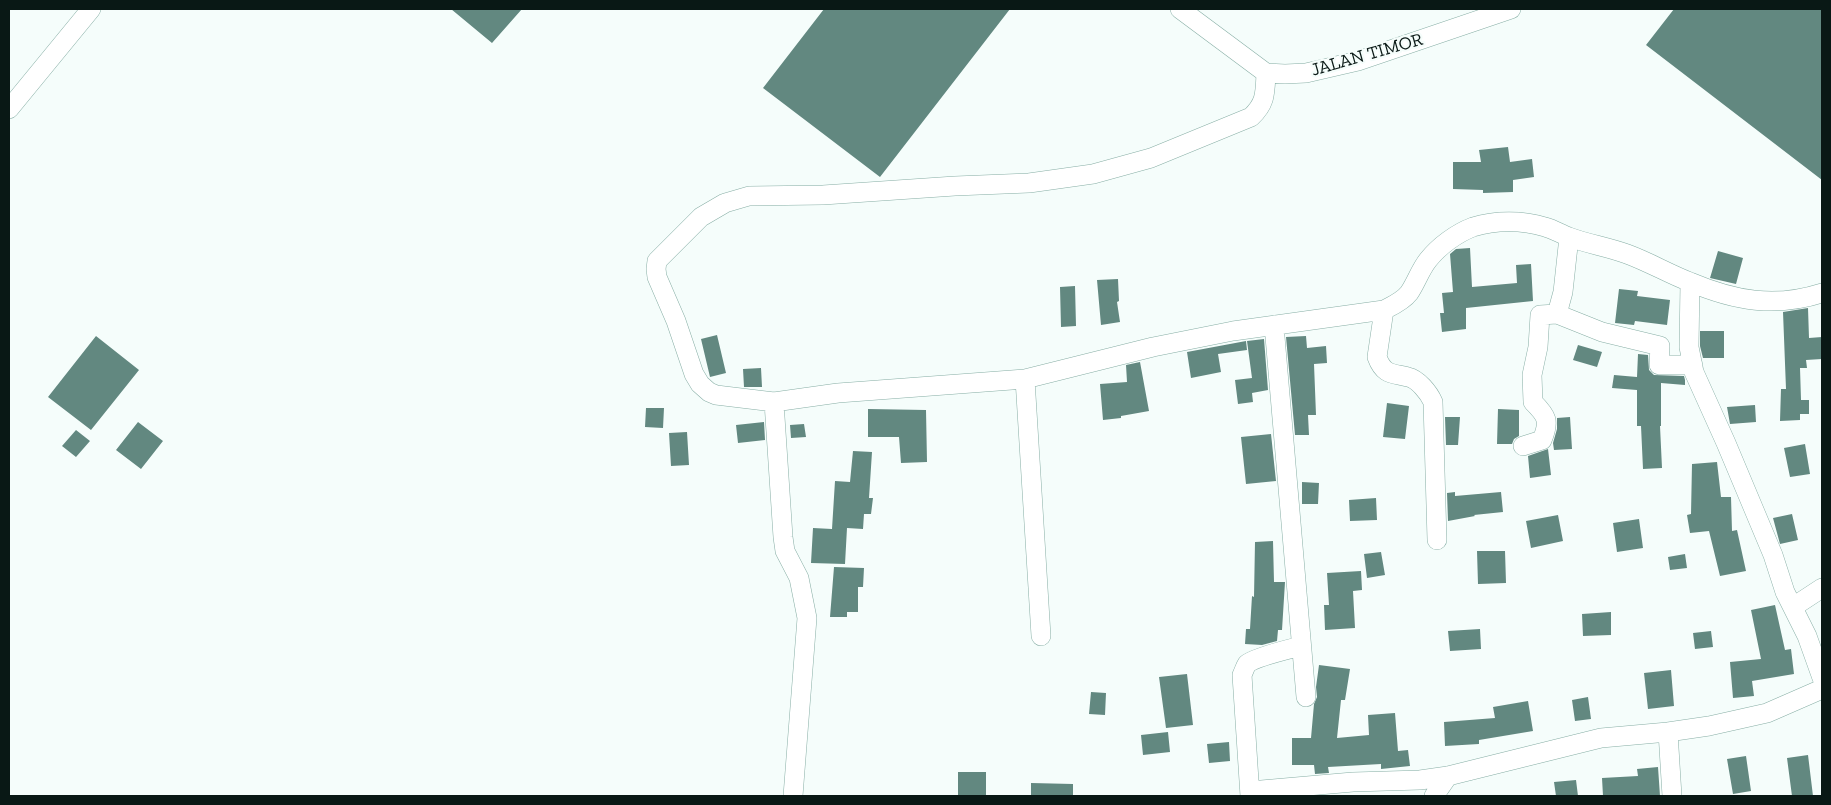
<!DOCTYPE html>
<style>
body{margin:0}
#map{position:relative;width:1831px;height:805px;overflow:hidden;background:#f5fdfb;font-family:"Zilla Slab",serif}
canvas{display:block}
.frame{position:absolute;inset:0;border:10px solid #091815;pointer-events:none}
</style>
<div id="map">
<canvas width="1831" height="805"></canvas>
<div class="frame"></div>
</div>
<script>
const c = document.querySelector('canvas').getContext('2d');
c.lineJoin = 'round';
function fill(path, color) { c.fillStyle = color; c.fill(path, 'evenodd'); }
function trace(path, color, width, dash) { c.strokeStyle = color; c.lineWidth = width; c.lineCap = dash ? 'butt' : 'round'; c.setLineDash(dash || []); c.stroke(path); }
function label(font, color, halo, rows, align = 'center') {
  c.font = font + ' "Zilla Slab",serif'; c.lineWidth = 4.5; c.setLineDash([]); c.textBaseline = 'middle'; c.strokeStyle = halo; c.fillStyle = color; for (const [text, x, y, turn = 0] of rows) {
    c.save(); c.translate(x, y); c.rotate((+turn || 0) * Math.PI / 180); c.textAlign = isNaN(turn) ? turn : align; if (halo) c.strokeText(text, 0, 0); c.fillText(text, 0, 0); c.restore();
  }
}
const building = new Path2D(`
 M451,9H522L492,43Z
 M824,9H1010L880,177L763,88Z
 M1674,9H1822V180L1646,45Z
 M1508,147L1510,162L1532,159L1534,177L1513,180V192L1483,193V190L1453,189V162H1481L1479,150Z
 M1470,248L1472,287L1517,283L1516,265L1531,264L1533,301L1466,308V329L1442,332L1440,313H1444L1442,293L1453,292L1450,254L1456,249Z
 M1718,251L1743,258L1736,284L1710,278Z
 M1118,279L1119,301L1117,302L1120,322L1101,325L1097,280Z
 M1075,286L1076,326L1061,327L1060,287Z
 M1619,289L1638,291L1637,296L1670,300L1667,325L1635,321L1634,325L1615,323Z
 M1808,308L1809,338L1822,337V359L1806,360L1807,368H1800L1801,400H1809V414H1800V420L1780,421L1781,389H1786L1783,312Z
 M1700,331H1724V358H1703L1700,346Z
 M717,335L726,373L710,377L701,339Z
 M96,336L139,370L91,430L48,397Z
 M1306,336L1307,348L1326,346L1327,363L1314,364L1316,415H1308L1309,435H1295L1286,337Z
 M1264,339L1268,390L1252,393L1253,402L1238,404L1235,380L1252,378L1247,341Z
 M1246,341L1247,350L1218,354L1221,372L1191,378L1187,352Z
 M1578,345L1602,352L1597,367L1573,360Z
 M1638,354L1648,355L1649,370L1654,375L1684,376L1685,380V385L1661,383V426H1660L1662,468L1643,469L1641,426H1637V390L1612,388L1614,375L1637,377Z
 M1140,362L1149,411L1121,416V418L1103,420L1100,384L1127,382L1126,365Z
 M761,368L762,387H744L743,369Z
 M1387,403L1409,406L1405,439L1383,437Z
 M1755,405L1756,422L1730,424L1727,407Z
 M646,408H664L663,428L645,427Z
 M868,409L926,410L927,462L901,463L899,437H868Z
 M1498,409L1519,410V436L1514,439L1512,444H1497Z
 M1445,417H1460L1458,445H1446Z
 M1570,417L1572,449L1554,450L1553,443L1557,429V418Z
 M138,422L163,441L141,469L116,450Z
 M764,422L765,440L738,443L736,425Z
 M804,424L806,437L791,438L790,425Z
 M76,430L90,441L76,457L62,446Z
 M687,432L689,465L671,466L669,433Z
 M1271,434L1276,481L1246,484L1241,437Z
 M1805,444L1810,474L1790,477L1784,448Z
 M1548,449L1551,475L1530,478L1528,456Z
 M853,451L872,452L869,498H873L871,514H864L863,529L847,528L845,564L811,563L813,528L832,529L835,481L850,482Z
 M1717,462L1721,497H1731L1732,531L1737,530L1746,571L1720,576L1709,531L1690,533L1687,515L1691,514L1692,464Z
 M1302,482L1319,483L1318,504H1302Z
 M1455,492V496L1501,492L1503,512L1474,515L1475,516L1448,521L1447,493Z
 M1376,498L1377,520L1350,521L1349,500Z
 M1792,514L1798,540L1780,544L1773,518Z
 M1558,515L1563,541L1531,548L1526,521Z
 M1639,519L1643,548L1617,552L1613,523Z
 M1273,541L1274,582H1285L1282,630H1278L1277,641L1262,645L1245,644L1246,629H1250L1252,596L1254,597L1255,542Z
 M1477,551H1505L1506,583L1478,584Z
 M1381,552L1385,575L1367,578L1364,554Z
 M1685,554L1687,568L1670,570L1668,557Z
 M834,567L864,568L863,587H858V612H847V617H830Z
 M1361,571L1362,590L1353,591L1355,628L1325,630L1324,605H1329L1327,573Z
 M1775,605L1785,650L1791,649L1794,674L1752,681L1754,696L1733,698L1730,662L1761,659L1751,610Z
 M1611,612V635L1583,636L1582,614Z
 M1480,629L1481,649L1450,651L1448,631Z
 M1711,631L1713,647L1695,649L1693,633Z
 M1319,665L1350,669L1345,700H1341L1337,738L1369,735L1368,715L1395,713L1398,751L1408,750L1410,766L1381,769V764L1328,767L1329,773L1315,774L1314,765H1292V738H1311L1314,704L1317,697L1316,687Z
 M1671,670L1674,706L1648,709L1644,673Z
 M1187,674L1193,725L1166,728L1159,677Z
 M1091,692L1106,693L1105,715L1089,714Z
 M1588,697L1591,719L1575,721L1572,700Z
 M1528,701L1533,731L1479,740V744L1445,746L1444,722L1495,718L1493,707Z
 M1168,732L1170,752L1143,755L1141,735Z
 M1229,742L1230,761L1209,763L1207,744Z
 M1808,755L1813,796H1792L1787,758Z
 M1746,756L1751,791L1733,794L1727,759Z
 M1658,767L1660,796H1603L1602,778L1638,776L1637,769Z
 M958,772H986V796H958Z
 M1576,780L1578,796H1556L1554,782Z
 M1031,783L1073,784V796H1031Z`);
const minor = new Path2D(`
 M1180,9L1266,73L1285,74L1306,73L1358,61L1511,9
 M1266,73C1265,93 1266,103 1251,117L1151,158L1093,174L1029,183L955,186L823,195L749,196L725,203L701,217L657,261L656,269L657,277L676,321L694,374L700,384L709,392L716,395L774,402L838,393L1025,379L1153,347L1233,331L1384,310C1392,306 1403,301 1409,293C1416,283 1420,270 1428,260C1439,246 1457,233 1473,227C1495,220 1523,220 1545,227C1553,229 1561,234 1569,237C1588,244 1608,247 1627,254C1649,262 1669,274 1690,282C1735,301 1775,308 1822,293
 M9,109L91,9
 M1690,283L1689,347L1694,372L1726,443L1773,555L1785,592L1807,636L1822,678
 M1384,310L1377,357C1384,376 1393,373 1408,377C1418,379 1429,393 1433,402L1437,540
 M1557,314L1602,332L1660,346L1659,365H1693
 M1274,325L1306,697
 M1025,379L1041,636
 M774,402L783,537L785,551L799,578L807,618L793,796
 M1523,446L1542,440C1550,421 1547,416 1533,402L1532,375L1538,347L1540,315L1557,314L1563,292L1569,237
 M1793,607L1822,588
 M1668,732L1672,796
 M1250,791L1353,782L1420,780L1448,776L1601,738L1668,732L1709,726L1767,713L1822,689
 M1250,796L1242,675C1244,671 1245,667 1247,664C1255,657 1290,649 1301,646
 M1434,796L1448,776`);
const streetNames = [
 ["JALAN TIMOR",1367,55,-16]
];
fill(building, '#628880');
trace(minor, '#87aea5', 20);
trace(minor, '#fff', 19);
label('18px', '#091815', '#f5fdfb', streetNames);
</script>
